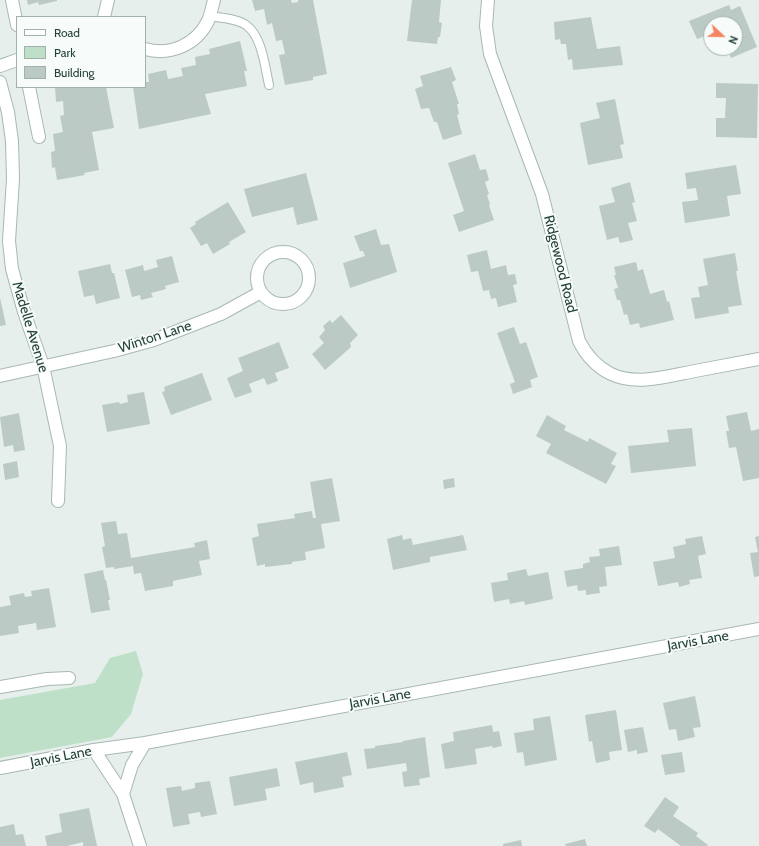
<!DOCTYPE html>
<style>
body{margin:0}
#map{position:relative;width:759px;height:846px;overflow:hidden;background:#e6efeb;font-family:Cabin,sans-serif}
canvas{display:block}
.legend{position:absolute;left:16px;top:16px;width:130px;height:72px;box-sizing:border-box;background:#f7fbf9;border:1px solid #a3b1ad;margin:0;padding:5px 7px;list-style:none;font-size:12px;color:#24423a}
.legend li{display:flex;align-items:center;gap:8px;height:20px}
.legend b{width:20px;border:1px solid #a3b1ad}
.north{position:absolute;left:703px;top:16px;width:40px;height:40px;box-sizing:border-box;background:#f7fbf9;border:1px solid #a3b1ad;border-radius:50%;rotate:112deg;font-size:11px;font-weight:700;line-height:16px;text-align:center;color:#24423a}
.north::after{content:'';display:block;margin:auto;width:14px;height:18px;background:#f4845f;clip-path:polygon(50% 0,100% 100%,50% 72%,0 100%)}
</style>
<div id="map">
<canvas width="759" height="846"></canvas>
<ul class="legend">
<li><b style="height:5px;background:#fff"></b>Road</li>
<li><b style="height:11px;background:#bfe0c8"></b>Park</li>
<li><b style="height:11px;background:#bbcac4"></b>Building</li>
</ul>
<div class="north">N</div>
</div>
<script>
const c = document.querySelector('canvas').getContext('2d');
c.lineJoin = 'round';
function fill(path, color) { c.fillStyle = color; c.fill(path, 'evenodd'); }
function trace(path, color, width, dash) { c.strokeStyle = color; c.lineWidth = width; c.lineCap = dash ? 'butt' : 'round'; c.setLineDash(dash || []); c.stroke(path); }
function label(font, color, halo, rows, align = 'center') {
  c.font = font + ' Cabin,sans-serif'; c.lineWidth = 4; c.setLineDash([]); c.textBaseline = 'middle'; c.strokeStyle = halo; c.fillStyle = color; for (const [text, x, y, turn = 0] of rows) {
    c.save(); c.translate(x, y); c.rotate((+turn || 0) * Math.PI / 180); c.textAlign = isNaN(turn) ? turn : align; if (halo) c.strokeText(text, 0, 0); c.fillText(text, 0, 0); c.restore();
  }
}
const green = new Path2D(`
 M136,651L143,674L131,714L112,737L0,758V700L95,683L110,658Z`);
const building = new Path2D(`
 M27,0H57V1L39,5L38,2L28,5Z
 M252,0H291L292,3L298,2V0H313L327,74L313,77V80L285,85L279,55L285,54L282,40L276,41L272,23L267,25L264,9L255,11Z
 M412,0H441L439,22L442,23L440,37H438L437,44L407,41Z
 M729,5L731,10L740,6L757,47L731,58L727,48H735V24H711V45L709,46L705,36L697,39L689,21Z
 M591,17L597,49L620,46L623,65L573,70L572,59L568,60L566,44H561L560,39L555,40L554,22Z
 M240,41L247,71H244L247,86L205,94L211,114L139,129L133,87H145V82H149L148,74L166,70L168,79L183,76L181,68L196,65L195,57L210,54L209,49Z
 M451,67L456,80L452,82L459,104H457L459,114L457,115L462,134L443,140L437,122H434L429,108L421,109L415,89L423,86L420,76Z
 M716,83L758,84L757,138L716,137V118H725L726,98H716Z
 M55,87H106L114,128L92,132L99,170L84,173L85,175L57,180L55,167L52,168L51,152L55,151L53,134L63,132L60,116L64,115L63,101L56,102Z
 M615,99L624,144L620,145L623,158L588,165L580,123L600,118L596,103Z
 M475,154L480,170L486,169L489,180L485,182L489,194L487,195L490,204L489,205L494,220L459,232L453,215L464,211L448,163Z
 M736,165L741,194L727,196L730,216L685,223L682,202L698,200L696,188L687,189L685,173Z
 M306,173L318,220L297,225L293,207L252,217L244,189Z
 M630,182L635,202L632,203L637,221L628,223L633,240L620,243L618,237L607,240L599,206L615,202L611,188Z
 M228,202L246,232L229,242L230,244L213,254L207,243L201,246L190,228L196,224L195,222Z
 M376,229L381,245L389,244L397,272L350,288L343,263L365,256L363,251H360L354,236Z
 M487,250L491,269L506,265L508,275L515,274L517,284L513,285L517,302L498,307L496,298L491,299L489,290L483,291L478,271L471,272L467,255Z
 M735,253L738,271H736L742,305L728,307L729,313L695,319L691,298L700,297L698,287L708,285L703,259Z
 M172,256L179,282L165,286L166,289L151,293L153,297L141,300L140,295L132,297L125,270L143,265L144,271L158,267L156,260Z
 M636,262L638,271L643,269L650,294L664,290L667,302L669,301L674,320L640,328L639,323L630,325L627,314L624,315L620,300H617L614,289L618,288L614,275H616L614,267Z
 M110,264L112,273H114L120,298L96,304L94,295L84,297L78,271Z
 M0,298L6,325L0,326Z
 M341,315L358,335L350,343L351,347L325,370L312,354L324,343L319,337L325,330L323,326L330,320L332,323Z
 M514,327L520,344L526,342L538,377L530,380L532,387L513,394L510,384L515,382L497,333Z
 M279,342L289,368L275,373L278,381L267,385L264,378L249,384L252,392L235,398L227,378L243,371L238,358Z
 M202,373L212,400L171,415L162,392L165,391L164,387Z
 M144,392L150,424L107,432L102,405L119,402L120,404L128,402L127,395Z
 M747,412L751,431L759,429V478L743,481L736,447L729,448L726,431H729L726,416Z
 M19,413L25,450L14,452L13,445L4,447L0,417Z
 M547,415L566,426L564,430L588,442L589,438L617,453L611,464L616,466L606,484L546,453L551,444L536,436Z
 M692,428L696,466L631,473L628,446L669,442L667,430Z
 M17,461L19,477L5,480L3,464Z
 M332,478L340,521L321,524L325,548L305,552L306,560L292,562V564L265,567V564L257,566L252,538L259,536L257,524L295,518L294,514L312,511L313,518H316L310,482Z
 M454,478L455,487L444,489L443,480Z
 M116,521L118,534L127,533L131,558L195,547L194,543L207,540L210,559L199,561L202,575L173,581V586L145,591L141,573L134,574L133,566L114,569V567L106,568L102,547L105,546L101,523Z
 M402,535L403,540L411,538L413,545L463,535L467,550L430,557V562L393,570L387,539Z
 M702,536L706,554L698,556L702,578L689,580L690,584L679,587L678,582L658,586L653,562L675,558L673,547L686,544L685,539Z
 M759,536V576L754,577L750,553L758,552L755,537Z
 M619,546L622,565L605,567L607,586L599,587L600,593L586,595V590L578,591L577,585L567,587L564,571L583,568V564L590,562L589,557L600,556L599,549Z
 M526,569L528,576L548,572L553,599L525,605L524,601L510,604L509,599L494,602L491,583L508,580L507,573Z
 M103,570L105,580H106L110,600H108L110,610L91,613L84,574Z
 M49,588L56,627L37,630L36,623L18,626L19,633L0,636V607L11,605L9,596L24,593L25,597L32,596L31,591Z
 M695,696L701,727L693,728L695,737L678,741L676,729L669,730L663,703Z
 M616,710L622,750L609,752L610,760L596,763L592,741L589,742L585,715Z
 M550,716L557,760L525,766L523,752L517,753L514,733L534,730L533,719Z
 M492,725L493,732L499,731L502,746L493,748L492,746L475,749L477,764L445,769L441,744L454,741L453,732Z
 M643,727L648,752L637,754V750L628,752L624,730Z
 M425,737L430,777L419,779L420,785L404,787L402,772L407,771L406,763L367,769L364,749L375,748V746L403,742V741Z
 M347,752L352,775L342,777L344,787L314,793L313,782L300,785L295,762Z
 M682,752L685,772L665,775L661,755Z
 M277,768L280,786L265,789L267,800L234,806L229,777Z
 M210,781L217,814L201,817L200,812L188,814L190,824L173,827L166,788L181,786L182,791L195,788V783Z
 M665,797L679,807L673,816L698,833L696,836L708,845L707,846H681L658,829L655,833L644,826Z
 M89,808L97,846H83V842L67,846H47L45,836L62,832L59,814Z
 M14,824L16,835L23,834L26,846H0V827Z
 M585,839L587,846H566L565,844Z
 M521,840L522,846H503V844Z`);
const lane = new Path2D(`
 M209,16C220,18 236,18 246,25C262,36 265,67 269,85`);
const street = new Path2D(`
 M12,0L17,25
 M488,0L486,26L490,54L542,194L579,341C586,355 597,367 611,374C636,386 669,376 695,371C717,367 738,363 759,359
 M104,17L108,0
 M145,49C170,56 196,45 208,21C211,14 212,7 214,0
 M0,66L17,60
 M0,82L8,112L12,141L13,179L9,241L12,269L24,312L43,366L60,446L58,501
 M29,87L39,137
 M257 278a26 26 0 1 1 52 0a26 26 0 1 1-52 0Z
 M0,376L114,351L154,340L221,314L261,292
 M0,687L47,679L69,678
 M94,750L123,794L140,846
 M0,768L94,750L145,743L759,629
 M123,794L132,765L145,743`);
const streetNames = [
 ["Ridgewood Road",560,264,76],
 ["Madelle Avenue",30,327,73],
 ["Winton Lane",155,337,-18],
 ["Jarvis Lane",698,641,-10],
 ["Jarvis Lane",380,699,-10],
 ["Jarvis Lane",61,757,-11]
];
fill(green, '#bfe0c8');
fill(building, '#bbcac4');
trace(lane, '#a8b8b2', 10);
trace(street, '#a8b8b2', 14);
trace(lane, '#fff', 8);
trace(street, '#fff', 12);
label('14px', '#24423a', '#f7fbf9', streetNames);
</script>
